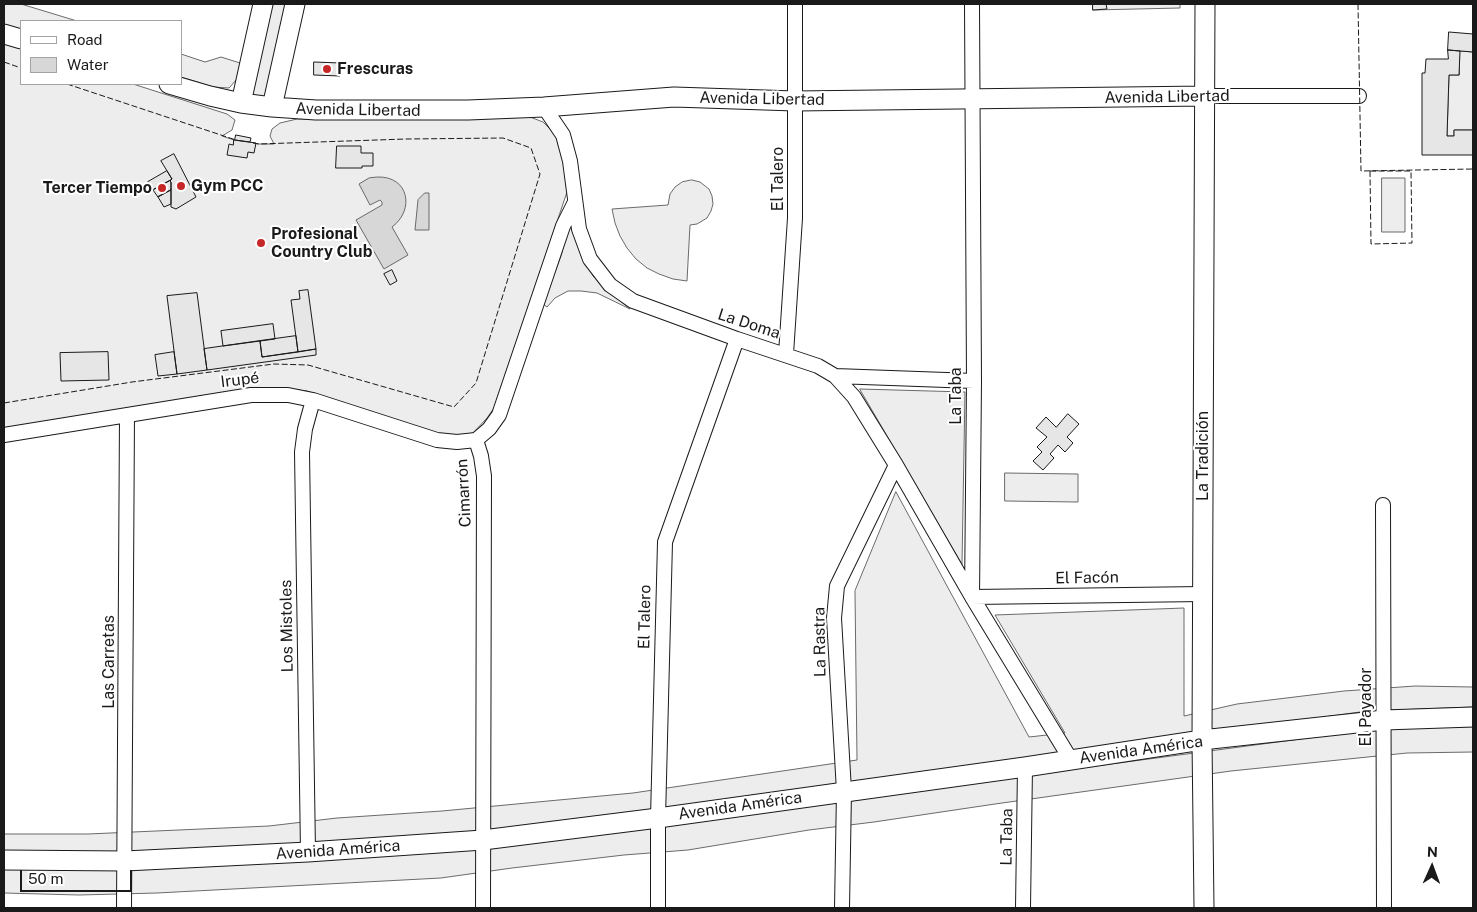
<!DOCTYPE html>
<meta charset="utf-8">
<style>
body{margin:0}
#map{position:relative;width:1477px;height:912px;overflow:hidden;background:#fff;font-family:"Public Sans",sans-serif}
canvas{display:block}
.frame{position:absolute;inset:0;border:5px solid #1a1a1a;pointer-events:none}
.legend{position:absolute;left:20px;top:20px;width:162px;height:65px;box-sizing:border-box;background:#fff;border:1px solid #a3a3a3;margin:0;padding:6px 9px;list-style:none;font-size:15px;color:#1a1a1a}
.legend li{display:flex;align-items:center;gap:10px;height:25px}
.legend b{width:25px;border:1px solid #a3a3a3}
.north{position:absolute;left:1407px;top:842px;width:50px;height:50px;-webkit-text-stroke:4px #fff;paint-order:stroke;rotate:2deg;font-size:14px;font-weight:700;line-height:20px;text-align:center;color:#1a1a1a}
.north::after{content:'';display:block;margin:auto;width:18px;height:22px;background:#1a1a1a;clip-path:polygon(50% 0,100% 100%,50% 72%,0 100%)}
.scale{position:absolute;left:20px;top:870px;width:112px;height:22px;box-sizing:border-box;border:2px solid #1a1a1a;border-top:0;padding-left:6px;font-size:15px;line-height:18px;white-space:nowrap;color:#1a1a1a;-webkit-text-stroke:4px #fff;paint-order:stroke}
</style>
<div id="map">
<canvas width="1477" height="912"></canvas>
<div class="frame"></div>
<ul class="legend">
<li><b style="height:6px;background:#fff"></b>Road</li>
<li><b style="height:14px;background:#d7d7d7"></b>Water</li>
</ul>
<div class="north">N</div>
<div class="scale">50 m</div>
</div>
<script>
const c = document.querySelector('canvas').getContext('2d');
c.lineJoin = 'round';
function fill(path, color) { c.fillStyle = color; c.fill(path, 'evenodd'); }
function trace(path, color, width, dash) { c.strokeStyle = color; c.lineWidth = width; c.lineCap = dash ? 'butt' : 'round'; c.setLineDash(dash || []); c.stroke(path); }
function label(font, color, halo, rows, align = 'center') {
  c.font = font + ' "Public Sans",sans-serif'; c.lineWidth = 4; c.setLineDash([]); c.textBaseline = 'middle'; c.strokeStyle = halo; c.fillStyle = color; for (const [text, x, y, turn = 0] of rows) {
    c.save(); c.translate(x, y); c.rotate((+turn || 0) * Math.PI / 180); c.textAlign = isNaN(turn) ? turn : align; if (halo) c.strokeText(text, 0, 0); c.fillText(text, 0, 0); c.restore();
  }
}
const built = new Path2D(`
 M4,4H21L77,21H21V32L4,26Z
 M263,4H295L272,107L242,103Z
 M1093,4H1180V8L1093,10Z
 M4,43L21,49V84H133L227,114L235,120L232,130L222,136L234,140L259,144H274L270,136L272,129L280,123L297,119H475L530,117L543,122L556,135L562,148L567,192L494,408L487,418L473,433L454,437L432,433L307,391L291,389L271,388L240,392L4,428Z
 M1460,51L1473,52V130H1454V136H1447L1449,75H1459Z
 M181,54L205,62L221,57L240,63L237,79L229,88L213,87L181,77Z
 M1382,178H1405V232H1382Z
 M692,180L700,182L709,189L712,196L713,204L711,211L707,218L697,224L690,225L687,281L673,279L659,274L647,268L636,259L627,248L620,236L615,223L612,209L668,205L670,194L675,187L682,182Z
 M570,224L574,225L583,256L593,276L608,291L630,309L597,293L581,291H568L555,298L547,307L543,304L561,256Z
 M860,389L965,392L962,564Z
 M1005,473L1078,474V502L1005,501Z
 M896,492L1029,737L1065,733L995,615L1184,608V716L1237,704L1344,691L1415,686L1473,687V707L1367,711L568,823L372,840L157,852L4,853V834H88L269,826L337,818L442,811L633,793L857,760L855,591Z
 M1473,727V752L1407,753L1231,771L995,804L874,822L809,830L688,850L624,855L512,868L441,878L157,893L79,895L4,893V867L113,870L830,801L1361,731L1402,728Z`);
const water = new Path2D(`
 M378,177C409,176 415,210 392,227L408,255L384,269L356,220L382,205V202L380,200L370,205L359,184L369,178Z
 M425,193H429V230H415L418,200Z`);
const building = new Path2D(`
 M1093,4H1106L1107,9L1093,10Z
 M1449,32L1473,34V52L1448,50Z
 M1448,50L1460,51L1459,75H1449L1447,136H1454V130H1473V155H1422V73H1425L1426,59H1448Z
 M314,62L341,63L340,76L314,75Z
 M236,135L251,138L250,142L235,140Z
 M234,140L256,143L254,153L248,152L247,158L227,155L229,144L233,145Z
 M337,146H361V153H373V166H362V168H336Z
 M174,154L196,197L176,209L171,207V182L170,181L172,179L161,161Z
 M167,171L172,179L153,190L148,182Z
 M170,181L171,182V190L158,197L153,190Z
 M171,190V204L164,207L158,197Z
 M392,270L397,281L390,285L384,274Z
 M308,290L316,349L298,352L291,300L300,299L299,291Z
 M197,293L207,370L177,374L167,296Z
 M273,324L275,339L223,346L221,331Z
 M296,336L298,352L262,357L260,341Z
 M260,341L262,357L316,349V355L207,370L204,349Z
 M108,352L109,380L61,381L60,353Z
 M174,352L177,374L158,376L155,355Z
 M1068,414L1079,424L1067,437L1073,443L1065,452L1058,445L1050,454L1054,458L1043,470L1033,461L1042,452L1037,447L1047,437L1036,428L1046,417L1056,427Z`);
const street = new Path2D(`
 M1205,96H1359
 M544,107L563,135L570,161L579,229L590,259L610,285L633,301L737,339L818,366L835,376L974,381
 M786,354L795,218V4
 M835,376L854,397L896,465L972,597L1071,760
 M4,435L251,395H288L313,400L437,440L457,442L476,440
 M476,440L481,456L484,476L483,908
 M476,440L489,429L499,415L563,226L575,202
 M1383,505L1384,908
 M972,597L974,381L972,4
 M972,597L1203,594
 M308,852L302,452L305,429L313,400
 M124,908L127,416
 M658,908V818L665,542L737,339
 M842,908L844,791L834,618L837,586L896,465
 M1023,908L1025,767`);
const secondary = new Path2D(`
 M4,34L21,39
 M169,84L210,96L241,103L272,107L316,110H468L544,107L674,97L795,101L1205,96
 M241,103L263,4
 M272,107L295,4
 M4,860L125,861L308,852L483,840L658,818L1025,767L1202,740L1384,720L1473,717
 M1204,908L1202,740L1205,4`);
const fence = new Path2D(`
 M1358,4L1361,171L1473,169
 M4,62L21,68
 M67,84L236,140
 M1370,171H1411L1412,243L1371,244Z
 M4,403L132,382L274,364L308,365L454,407L476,383L540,174L531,148L503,138L406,139L259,144L253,143`);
const markers = [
 [327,69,5,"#c62828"],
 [181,186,5,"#c62828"],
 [162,188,5,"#c62828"],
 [261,243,5,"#c62828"]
];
const poiNames = [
 ["Frescuras",337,69],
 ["Gym PCC",191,186],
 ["Tercer Tiempo",152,188,"right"],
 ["Profesional",271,234],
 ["Country Club",271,252]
];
const streetNames = [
 ["Avenida Libertad",1167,97,-1],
 ["Avenida Libertad",762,99,1],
 ["Avenida Libertad",358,110,1],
 ["El Talero",778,179,-90],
 ["La Doma",749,324,18],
 ["Irupé",240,380,-7],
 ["La Taba",956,396,-90],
 ["La Tradición",1203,456,-90],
 ["Cimarrón",464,493,-93],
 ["El Facón",1087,578,-1],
 ["El Talero",645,617,-89],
 ["Los Mistoles",287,626,-91],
 ["La Rastra",820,642,-91],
 ["Las Carretas",109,662,-90],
 ["El Payador",1366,707,-90],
 ["Avenida América",1141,750,-8],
 ["Avenida América",740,806,-8],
 ["La Taba",1007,837,-89],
 ["Avenida América",338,850,-4]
];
fill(built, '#ededed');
trace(built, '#6a6a6a', 1);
fill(water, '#d7d7d7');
trace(water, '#6a6a6a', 1);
fill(building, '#e6e6e6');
trace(building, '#1a1a1a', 1);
trace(street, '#1a1a1a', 16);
trace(secondary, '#1a1a1a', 21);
trace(street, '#fff', 14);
trace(secondary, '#fff', 19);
trace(fence, '#1a1a1a', 1, [6, 2.5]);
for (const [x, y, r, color] of markers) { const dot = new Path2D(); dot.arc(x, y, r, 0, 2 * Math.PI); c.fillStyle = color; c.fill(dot); trace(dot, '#fff', 2); }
label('bold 16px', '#1a1a1a', '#fff', poiNames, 'left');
label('16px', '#1a1a1a', '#fff', streetNames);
</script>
